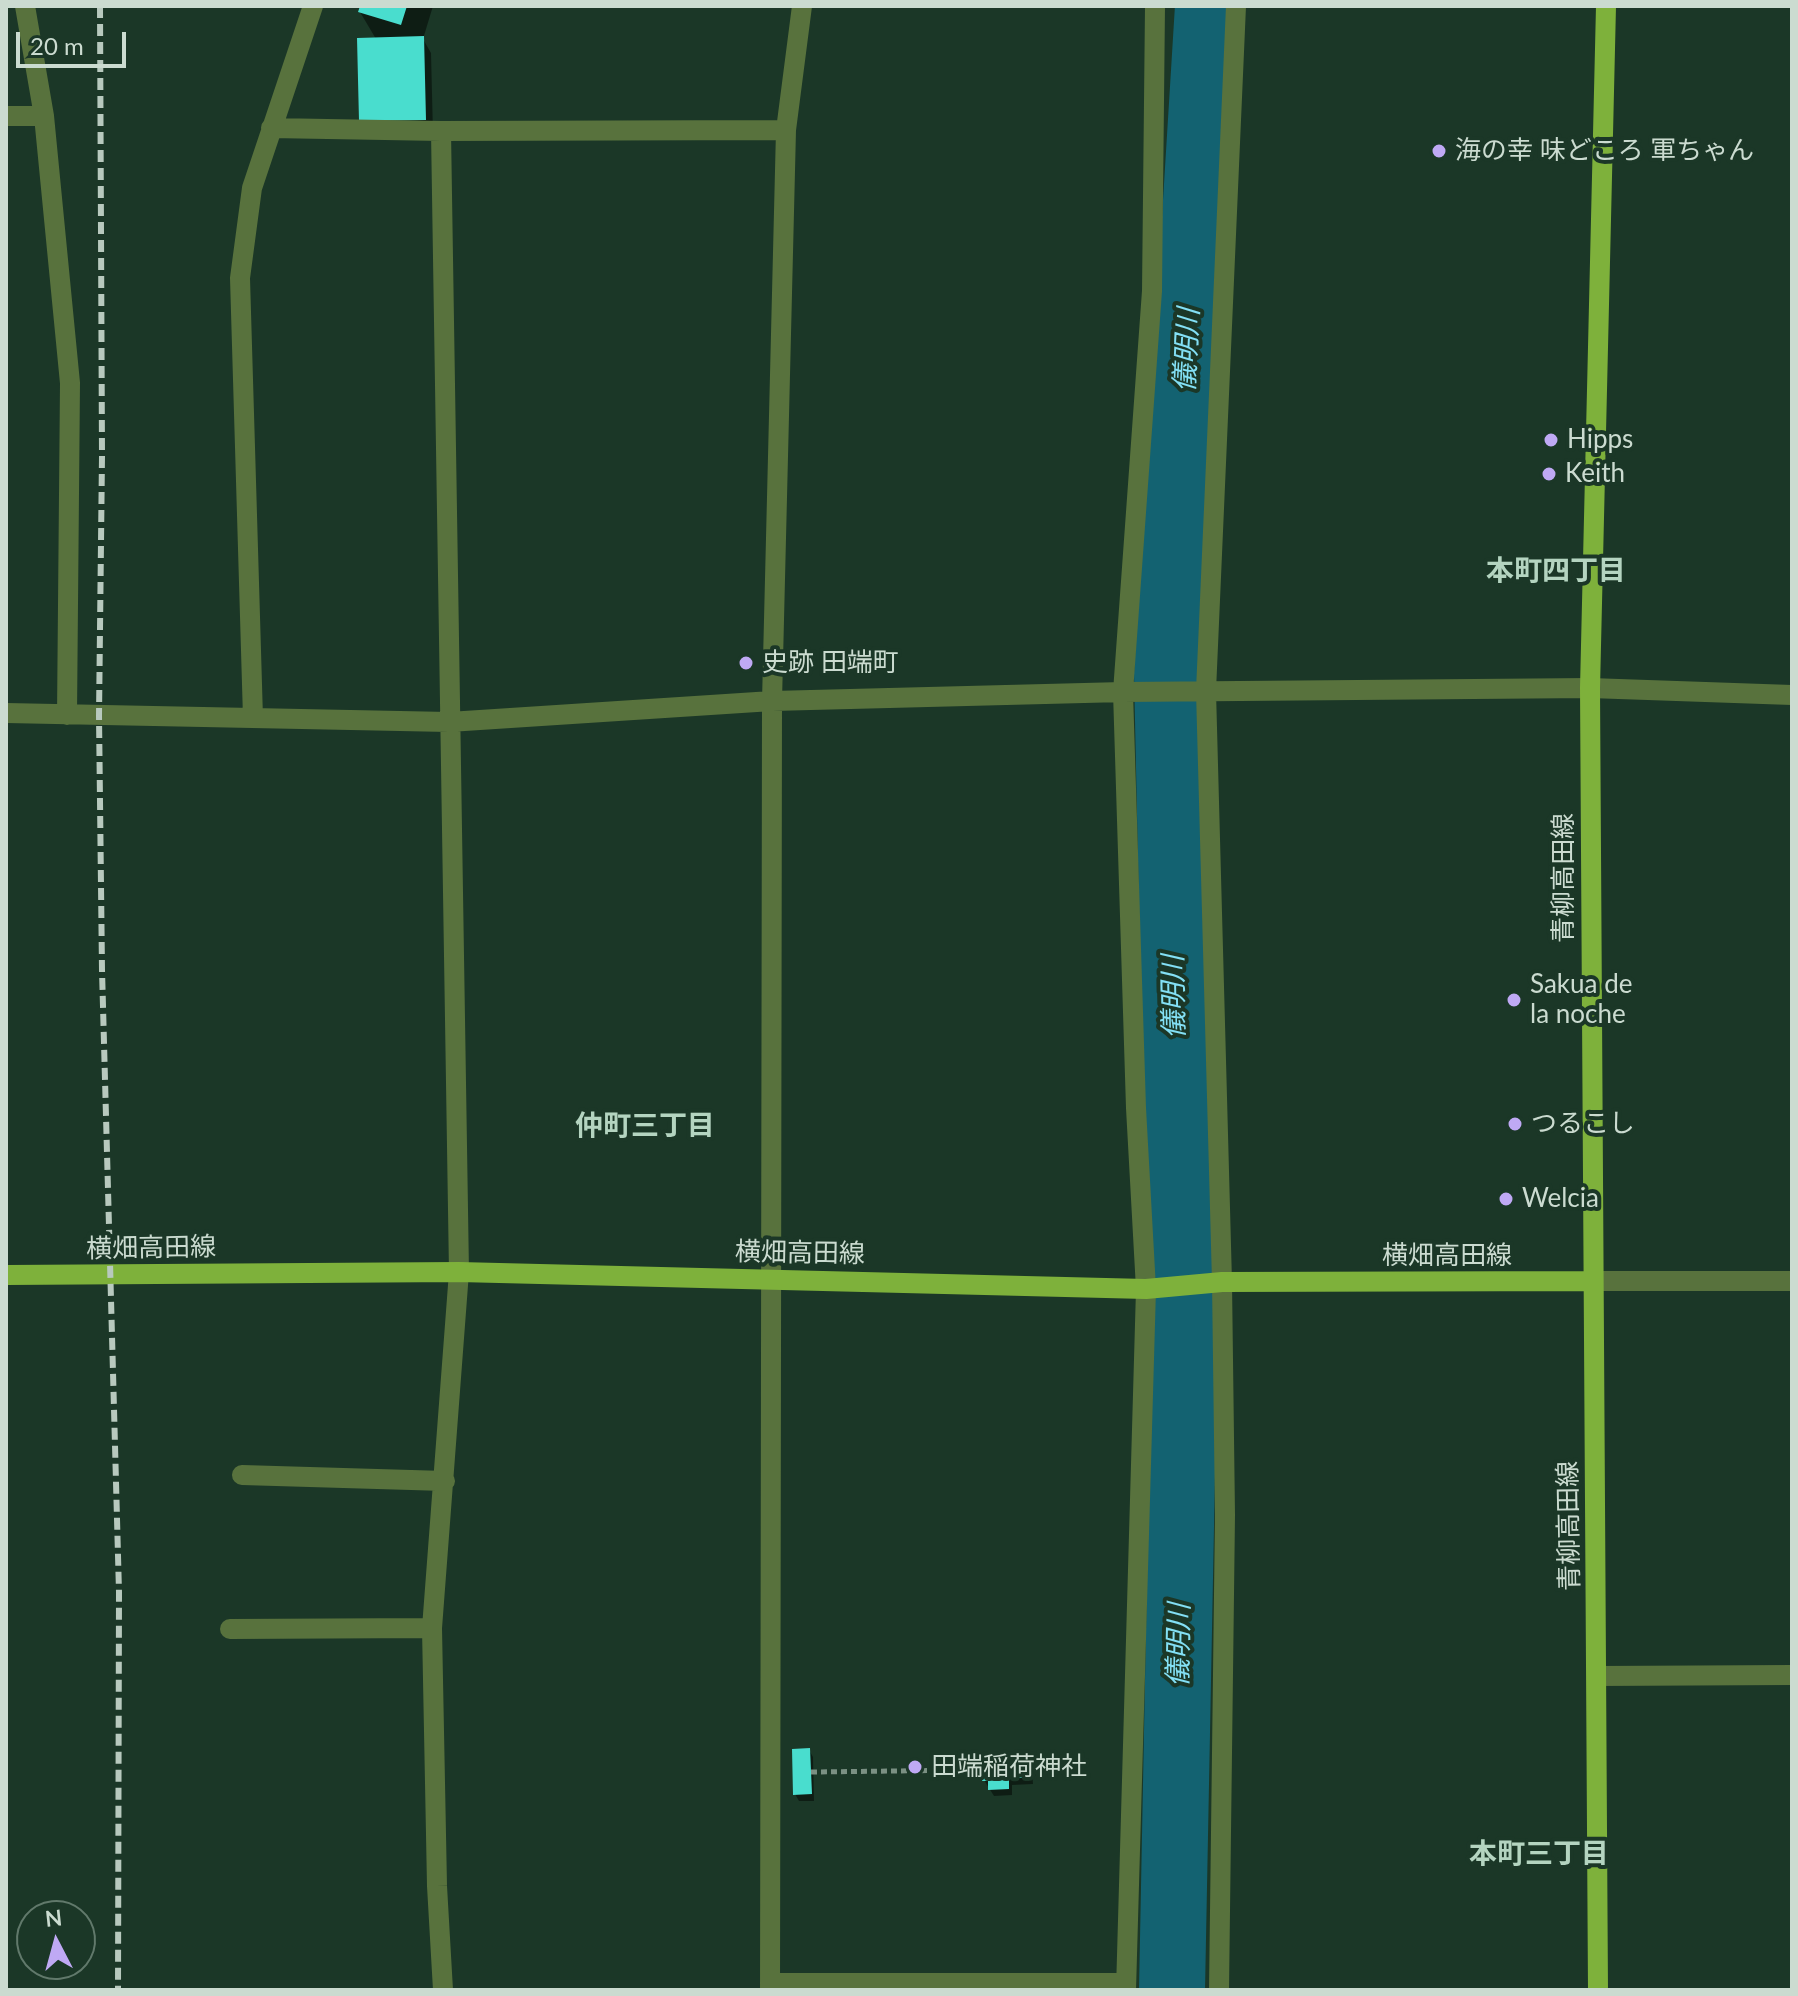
<!DOCTYPE html>
<meta charset="utf-8">
<style>
body{margin:0}
#map{position:relative;width:1798px;height:1996px;overflow:hidden;background:#1b3727;font-family:Lato,sans-serif}
canvas{display:block}
.frame{position:absolute;inset:0;border:8px solid #cbdbd0;pointer-events:none}
.north{position:absolute;left:16px;top:1900px;width:80px;height:80px;box-sizing:border-box;background:#1b3727;border:2px solid #61796b;border-radius:50%;rotate:354deg;font-size:22px;font-weight:700;line-height:32px;text-align:center;color:#cbdbd0}
.north::after{content:'';display:block;margin:auto;width:28px;height:36px;background:#bfa9f4;clip-path:polygon(50% 0,100% 100%,50% 72%,0 100%)}
.scale{position:absolute;left:16px;top:32px;width:110px;height:36px;box-sizing:border-box;border:4px solid #cbdbd0;border-top:0;padding-left:10px;font-size:24px;line-height:28px;white-space:nowrap;color:#cbdbd0;-webkit-text-stroke:6px #1b3727;paint-order:stroke}
</style>
<div id="map">
<canvas width="1798" height="1996"></canvas>
<div class="frame"></div>
<div class="north">N</div>
<div class="scale">20 m</div>
</div>
<script>
const c = document.querySelector('canvas').getContext('2d');
c.lineJoin = 'round';
function fill(path, color) { c.fillStyle = color; c.fill(path, 'evenodd'); }
function trace(path, color, width, dash) { c.strokeStyle = color; c.lineWidth = width; c.lineCap = dash ? 'butt' : 'round'; c.setLineDash(dash || []); c.stroke(path); }
function label(font, color, halo, rows, align = 'center') {
  c.font = font + ' Lato,"Noto Sans JP",sans-serif'; c.lineWidth = 8; c.setLineDash([]); c.textBaseline = 'middle'; c.strokeStyle = halo; c.fillStyle = color; for (const [text, x, y, turn = 0] of rows) {
    c.save(); c.translate(x, y); c.rotate((+turn || 0) * Math.PI / 180); c.textAlign = isNaN(turn) ? turn : align; if (halo) c.strokeText(text, 0, 0); c.fillText(text, 0, 0); c.restore();
  }
}
const shadow = new Path2D(`
 M362,6H433L423,39L431,53L433,134L370,136L376,39L360,12Z
 M809,1750L813,1757L814,1801H799L795,1794Z
 M1006,1756L1010,1762L1028,1764L1032,1770L1033,1784L1012,1785V1795L994,1796L984,1780Z`);
const river = new Path2D(`
 M1172,1990L1183,1423L1167,673L1208,6`);
const building = new Path2D(`
 M360,6H407L401,25L358,12Z
 M424,36L426,120L359,121L357,38Z
 M810,1748L812,1794L793,1795L792,1749Z
 M1007,1753L1008,1762H1030V1778H1009V1789L988,1790V1781H982L981,1764H987V1754Z`);
const path = new Path2D(`
 M811,1772L975,1770`);
const minor = new Path2D(`
 M25,6L44,116L70,383L67,715
 M6,116H44
 M271,128L441,131L786,130
 M441,131L459,1272L432,1628L437,1886L443,1990
 M6,713L449,722L772,701L1123,692L1590,688L1792,695
 M253,718L240,278L252,188L313,6
 M1592,1281H1792
 M242,1475L445,1481
 M230,1629L432,1628
 M1597,1676L1792,1675
 M770,1983H1126
 M770,1990L772,701L786,130L802,6
 M1126,1990L1146,1289L1136,1108L1123,692L1152,291L1155,6
 M1219,1990L1225,1515L1222,1282L1206,691L1236,6`);
const major = new Path2D(`
 M6,1275L459,1272L1146,1289L1222,1282L1592,1281
 M1598,1990L1590,688L1606,6`);
const rail = new Path2D(`
 M100,6L102,456L99,716L102,970L119,1592L118,1990`);
const markers = [
 [1439,151,8,"#bfa9f4"],
 [1551,440,8,"#bfa9f4"],
 [1549,474,8,"#bfa9f4"],
 [746,663,8,"#bfa9f4"],
 [1514,1000,8,"#bfa9f4"],
 [1515,1124,8,"#bfa9f4"],
 [1506,1199,8,"#bfa9f4"],
 [915,1767,8,"#bfa9f4"]
];
const poiNames = [
 ["海の幸 味どころ 軍ちゃん",1455,151],
 ["Hipps",1567,440],
 ["Keith",1565,474],
 ["史跡 田端町",762,663],
 ["Sakua de",1530,985],
 ["la noche",1530,1015],
 ["つるこし",1531,1124],
 ["Welcia",1522,1199],
 ["田端稲荷神社",931,1767]
];
const streetNames = [
 ["青柳高田線",1564,878,-90],
 ["横畑高田線",151,1248,-1],
 ["横畑高田線",800,1253,1],
 ["横畑高田線",1447,1256],
 ["青柳高田線",1569,1526,-91]
];
const waterNames = [
 ["儀明川",1187,350,-87],
 ["儀明川",1174,997,-91],
 ["儀明川",1179,1645,-89]
];
const neighbourhoodNames = [
 ["本町四丁目",1556,571],
 ["仲町三丁目",645,1126],
 ["本町三丁目",1539,1854]
];
fill(shadow, '#0007');
trace(river, '#136271', 66);
fill(building, '#49ddce');
trace(path, '#7b9083', 5, [6, 4]);
trace(minor, '#58723d', 20);
trace(major, '#7eb13b', 20);
trace(rail, '#b8c9be', 6, [12, 6]);
for (const [x, y, r, color] of markers) { const dot = new Path2D(); dot.arc(x, y, r, 0, 2 * Math.PI); c.fillStyle = color; c.fill(dot); trace(dot, '#1b3727', 3); }
label('26px', '#cbdbd0', '#1b3727', poiNames, 'left');
label('26px', '#cbdbd0', '#1b3727', streetNames);
label('italic 28px', '#83e0f5', '#1b3727', waterNames);
label('bold 28px', '#b4d4c0', '#1b3727', neighbourhoodNames);
</script>
